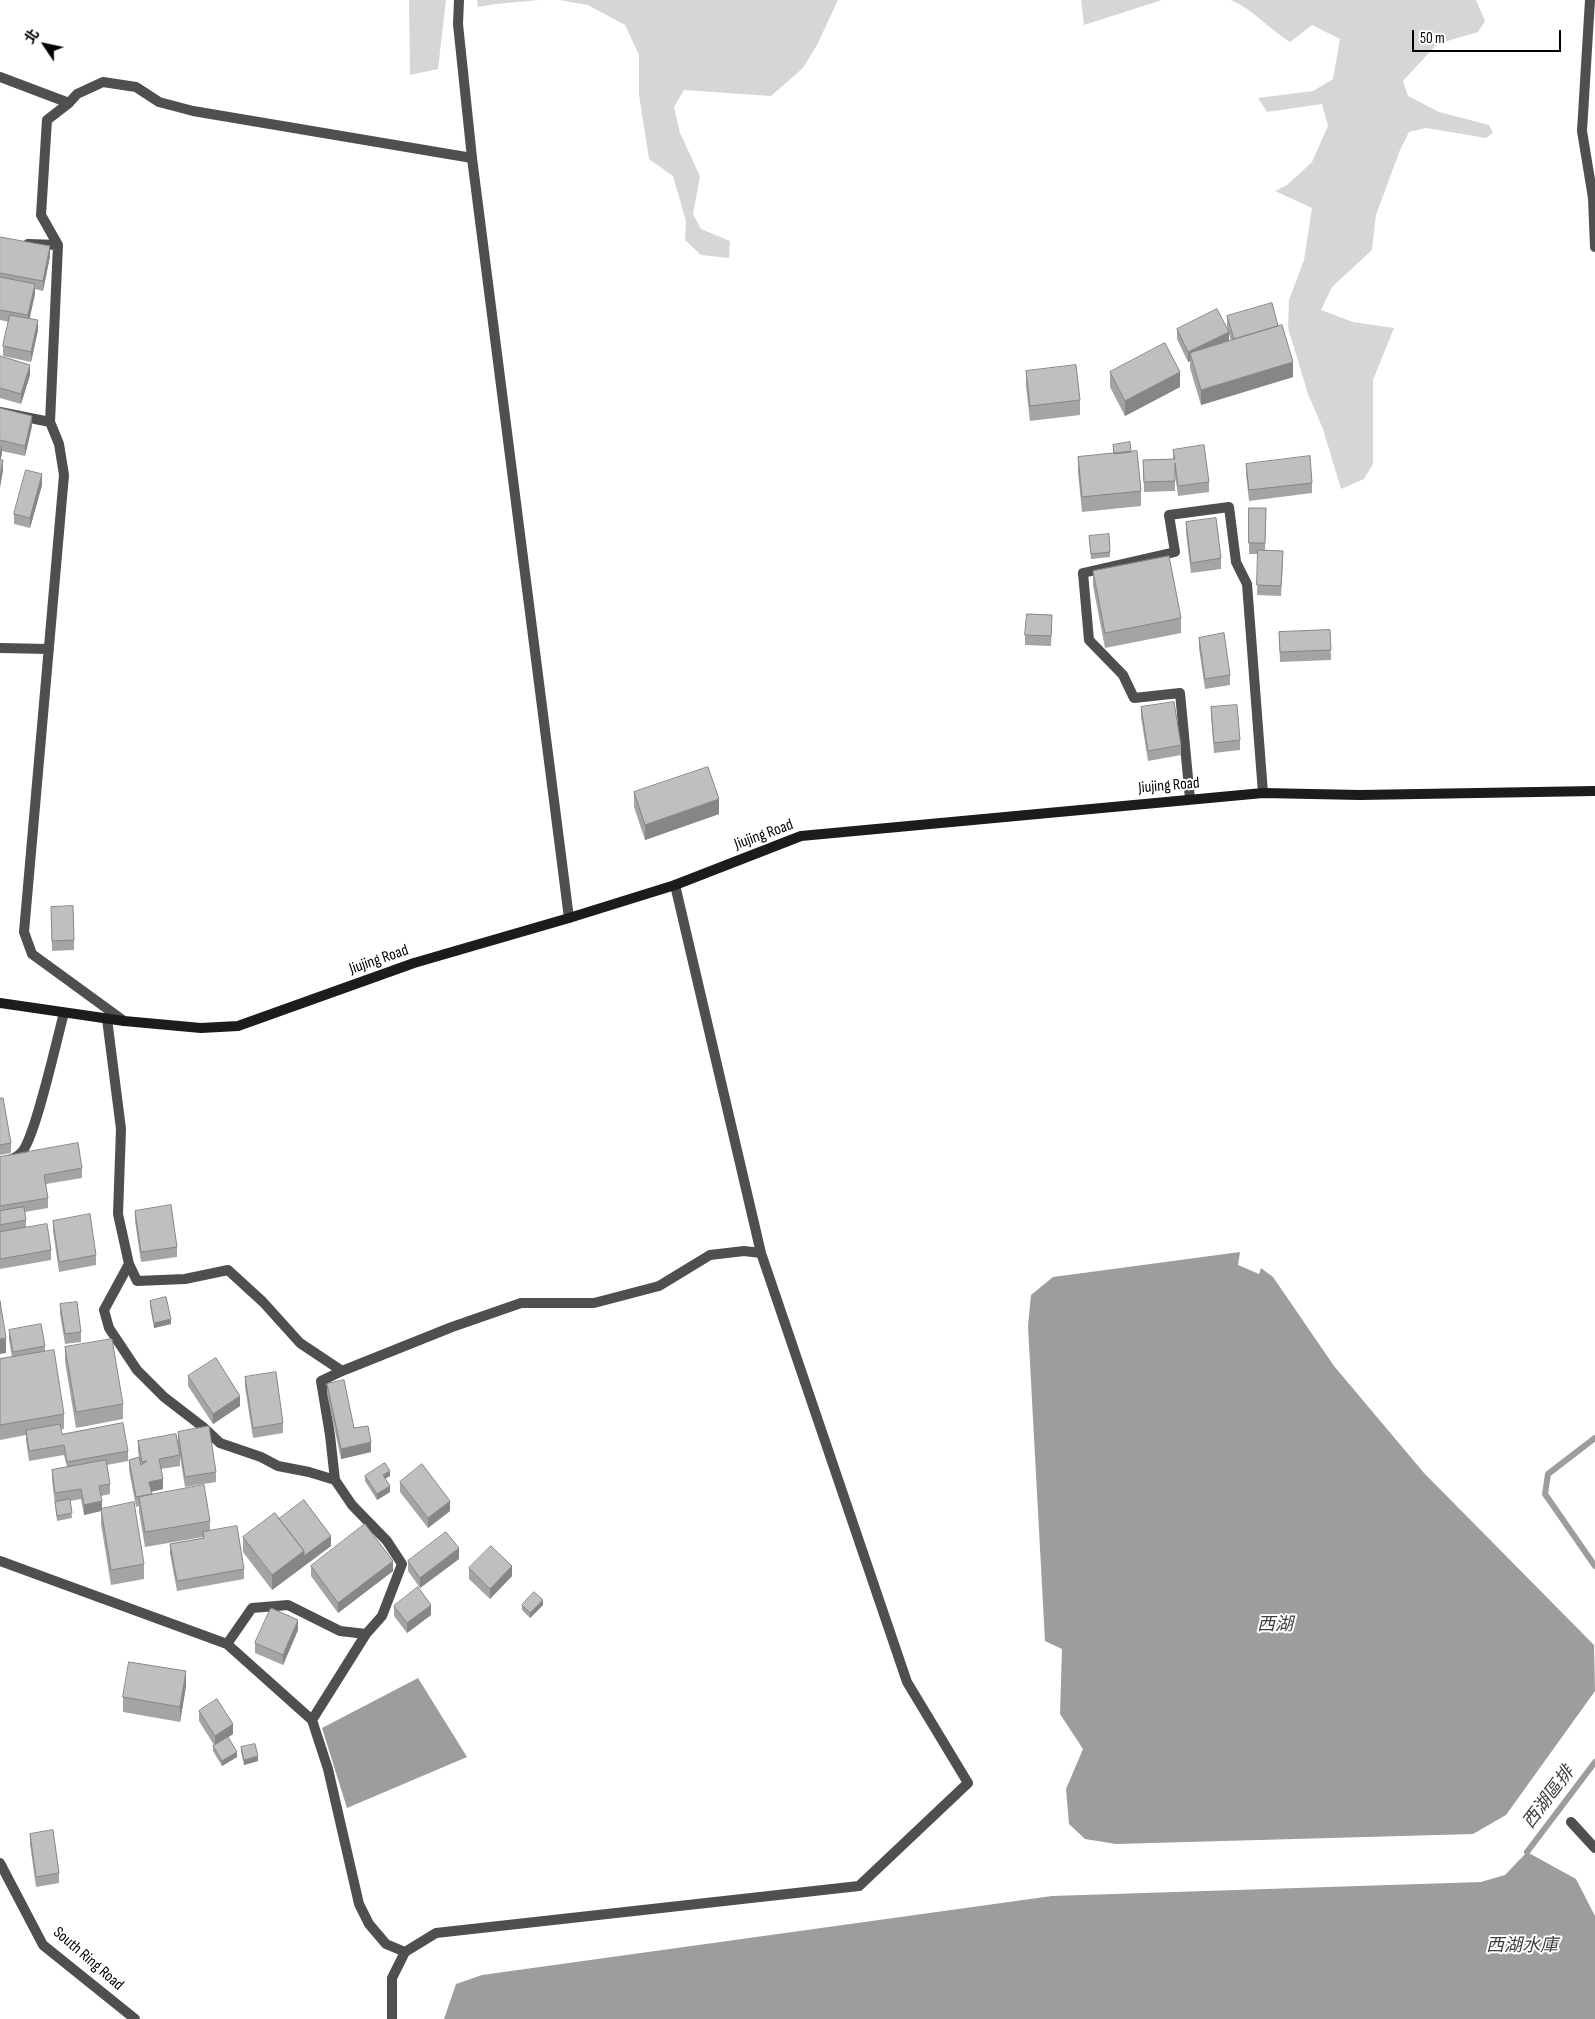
<!DOCTYPE html>
<meta charset="utf-8">
<style>
body{margin:0}
#map{position:relative;width:1595px;height:2019px;overflow:hidden;background:#fff;font-family:"Sofia Sans Condensed","Noto Sans TC",sans-serif}
canvas{display:block}
.north{position:absolute;left:20px;top:20px;width:50px;height:50px;-webkit-text-stroke:4px #fff;paint-order:stroke;rotate:304deg;font-size:14px;font-weight:700;line-height:20px;text-align:center;color:#000}
.north::after{content:'';display:block;margin:auto;width:18px;height:22px;background:#000;clip-path:polygon(50% 0,100% 100%,50% 72%,0 100%)}
.scale{position:absolute;left:1412px;top:30px;width:149px;height:22px;box-sizing:border-box;border:2px solid #000;border-top:0;padding-left:6px;font-size:15px;line-height:18px;white-space:nowrap;color:#000;-webkit-text-stroke:4px #fff;paint-order:stroke}
</style>
<div id="map">
<canvas width="1595" height="2019"></canvas>
<div class="north">北</div>
<div class="scale">50 m</div>
</div>
<script>
const c = document.querySelector('canvas').getContext('2d');
c.lineJoin = 'round';
function fill(path, color) { c.fillStyle = color; c.fill(path, 'evenodd'); }
function trace(path, color, width, dash) { c.strokeStyle = color; c.lineWidth = width; c.lineCap = dash ? 'butt' : 'round'; c.setLineDash(dash || []); c.stroke(path); }
function label(font, color, halo, rows, align = 'center') {
  c.font = font + ' "Sofia Sans Condensed","Noto Sans TC",sans-serif'; c.lineWidth = 4; c.setLineDash([]); c.textBaseline = 'middle'; c.strokeStyle = halo; c.fillStyle = color; for (const [text, x, y, turn = 0] of rows) {
    c.save(); c.translate(x, y); c.rotate((+turn || 0) * Math.PI / 180); c.textAlign = isNaN(turn) ? turn : align; if (halo) c.strokeText(text, 0, 0); c.fillText(text, 0, 0); c.restore();
  }
}
const green = new Path2D(`
 M409,0H446L438,69L410,75Z
 M477,0H540L495,4L478,7Z
 M559,0H838L817,45L803,68L771,96L684,90L674,107L680,133L700,176L693,214L701,229L730,241L729,258L701,255L685,240L686,221L673,176L649,159L639,95V55L625,25L588,5Z
 M1081,0H1162L1084,25Z
 M1231,0H1476L1485,21L1478,32L1437,44L1403,81L1408,96L1439,112L1489,125L1493,133L1486,138L1426,128L1409,132L1400,150L1376,215L1372,250L1332,287L1321,310L1353,322L1394,328L1373,380V464L1364,479L1341,489L1323,429L1308,394L1288,328L1289,300L1304,260L1312,208L1275,191L1287,185L1312,162L1328,126L1322,104L1267,112L1258,98L1313,91L1333,79L1340,39L1312,25L1290,42C1269,29 1254,10 1231,0Z`);
const water = new Path2D(`
 M1240,1252L1238,1265L1259,1274L1261,1268L1273,1277L1334,1366L1424,1473L1594,1645L1595,1691L1506,1815L1473,1834L1116,1844L1085,1839L1069,1824L1066,1789L1083,1749L1060,1714L1062,1649L1045,1641L1028,1326L1031,1295L1053,1277Z
 M418,1678L467,1757L347,1808L322,1728Z
 M1527,1852L1576,1879L1595,1916V2019H444L456,1984L482,1975L1052,1896L1481,1882L1505,1875Z`);
const stream = new Path2D(`
 M1595,1438L1548,1474L1545,1494L1595,1566
 M1527,1852L1595,1762`);
const minor = new Path2D(`
 M1590,0L1582,131L1593,198L1595,247
 M0,77L69,103
 M28,244L58,245
 M0,412L50,422
 M0,648L49,649
 M1190,799L1180,693L1134,698L1123,675L1089,640L1083,573L1175,552L1169,515L1229,507L1236,562L1247,584L1263,793
 M107,1019L121,1129L118,1214L129,1264L137,1281L185,1279L228,1270L263,1302L300,1343L342,1371L452,1327L521,1303H594L659,1286L710,1255L744,1251L761,1253
 M124,1021L32,954L24,932L64,475L59,444L50,422L58,245L41,215L47,120L69,103L77,94L103,82L136,87L159,102L193,111L472,158
 M0,1163C8,1161 15,1159 21,1153C35,1140 57,1038 64,1013
 M129,1264L104,1310L109,1328L137,1370L164,1397L203,1427L220,1443L261,1457L278,1466L309,1472L335,1480
 M0,1561L227,1644L252,1608L288,1605L340,1631L366,1634L382,1616L402,1564L387,1541L352,1505L335,1480L330,1435L321,1381L342,1371
 M366,1634L312,1720L328,1769L359,1904L369,1924L386,1944L405,1952
 M227,1644L312,1720
 M1571,1822L1595,1848
 M392,2019V1978L405,1952L436,1933L859,1886L968,1783L907,1682L761,1253L675,885`);
const tertiary = new Path2D(`
 M459,0L458,24L472,158L569,918
 M0,1863L43,1945L135,2019`);
const secondary = new Path2D(`
 M0,1003L124,1021L201,1028L238,1026L414,963L569,918L675,885L801,836L1263,793L1360,795L1595,791`);
const wall = new Path2D(`
 M0,237L50,256L43,291L35,289V294L29,319L38,330L31,362L3,356V346L9,322L0,320Z
 M1227,316L1278,327L1293,377L1201,405L1190,368V361L1188,362L1177,339V329L1229,341H1231L1227,326Z
 M0,356L30,375L21,404L0,398Z
 M1026,371L1080,400V415L1030,421L1026,386Z
 M1110,372L1180,387L1125,416L1110,387Z
 M0,408L32,426L25,456L2,451L0,460L3,470L0,487Z
 M1113,445L1131,452L1141,491V506L1082,512L1078,472V457L1113,454Z
 M1173,450L1209,482V492L1178,496L1175,473V491L1144,492L1143,460L1173,459Z
 M1246,464L1312,483V493L1249,501L1246,474Z
 M42,485L30,528L14,524V514Z
 M1249,508H1266L1265,550L1283,561L1281,596L1257,595L1258,554H1249Z
 M1186,522L1221,558V569L1191,573L1186,533Z
 M1089,536L1110,552V557L1091,559Z
 M1093,571L1181,618V633L1105,648L1093,586Z
 M1052,626L1051,646L1025,645V635Z
 M1330,630L1331,660L1280,662L1279,632Z
 M1199,638L1230,675V685L1205,689L1199,648Z
 M1141,707L1181,745V755L1148,761L1141,717Z
 M1211,707L1240,740V750L1214,753L1211,717Z
 M634,792L719,814L645,840L634,807Z
 M51,917L74,940V950L52,951Z
 M0,1098L11,1143V1153L0,1155Z
 M0,1157L82,1168V1178L46,1184L48,1198V1208L25,1212L26,1220V1227L51,1250V1260L0,1269Z
 M135,1211L177,1247V1257L141,1262L135,1221Z
 M53,1221L96,1255V1265L59,1272L53,1231Z
 M150,1301L171,1324L154,1328L150,1306Z
 M60,1304L81,1332V1342L65,1344L60,1314Z
 M9,1330L45,1346V1352L64,1414V1429H61L62,1434L128,1451V1461L107,1465L110,1484V1494L101,1496L102,1508L144,1564V1579L111,1585L101,1524V1511L84,1515L81,1499L70,1501L72,1518L57,1521L52,1480V1470L67,1467L64,1455L29,1461L26,1440V1435L0,1440V1359L12,1357L9,1340Z
 M65,1347L123,1404V1419L76,1428L65,1362Z
 M188,1376L240,1406L213,1424L188,1386Z
 M245,1377L283,1423V1433L253,1438L245,1387Z
 M327,1384L354,1428L371,1452L341,1459L327,1394Z
 M178,1432L216,1472V1482L185,1487L180,1457V1466L161,1469L163,1489L151,1492L152,1494L210,1521V1531L244,1569V1579L177,1591L170,1554V1544L203,1538V1537L145,1547L139,1512V1506L136,1507L129,1470V1460L139,1457L138,1451V1441L178,1440Z
 M365,1476H390L385,1478L390,1492L377,1500L365,1481Z
 M400,1482L450,1511L428,1528L400,1492Z
 M243,1537L331,1546L272,1590L243,1552Z
 M459,1559L420,1588L408,1571V1561Z
 M311,1566L393,1571L338,1613L311,1576Z
 M469,1568L512,1576L490,1599L469,1579Z
 M522,1605H543L530,1618L522,1610Z
 M394,1606L431,1615L407,1633L394,1616Z
 M298,1630L283,1665L255,1653V1643Z
 M186,1686L180,1722L123,1712V1697Z
 M199,1711L233,1734L228,1737L237,1757L222,1766L213,1751V1746L214,1745L199,1721Z
 M241,1747L258,1761L244,1765L241,1752Z
 M30,1834L59,1873V1883L36,1887L30,1844Z`);
const shadedWall = new Path2D(`
 M50,246V256L43,291V281Z
 M35,284V294L28,326V315Z
 M38,320V330L31,362V352Z
 M1229,332V342L1190,353V361L1188,362V352Z
 M1293,362V377L1201,405V390Z
 M30,365V375L21,404V394Z
 M1180,372V387L1125,416V401Z
 M32,416V426L25,456V446Z
 M2,444V454L0,462V452Z
 M3,460V470L0,487V477Z
 M42,474V485L30,528V518Z
 M719,799V814L645,840V825Z
 M171,1319V1324L154,1328V1323Z
 M6,1338V1353L0,1354V1339Z
 M240,1396V1406L213,1424V1414Z
 M371,1442V1452L341,1459V1449Z
 M390,1471V1476L383,1480V1475Z
 M163,1479V1489L149,1492V1482Z
 M390,1486V1492L377,1500V1494Z
 M102,1501V1511L101,1509V1511L84,1515V1505Z
 M450,1501V1511L428,1528V1518Z
 M331,1536V1546L272,1590V1575L304,1551Z
 M459,1548V1559L420,1588V1578Z
 M393,1561V1571L338,1613V1603Z
 M512,1566V1576L490,1599V1589Z
 M543,1600V1605L530,1618V1613Z
 M431,1605V1615L407,1633V1623Z
 M298,1620V1630L283,1665V1655Z
 M186,1671V1686L180,1722V1707Z
 M233,1724V1734L215,1746V1736Z
 M237,1752V1757L222,1766V1761Z
 M258,1756V1761L244,1765V1760Z`);
const building = new Path2D(`
 M0,237L50,246L43,281L0,273Z
 M0,277L35,284L28,315L0,310Z
 M1272,303L1278,326L1234,339L1227,316Z
 M1217,309L1229,332L1188,352L1177,329Z
 M10,315L38,320L31,352L3,346Z
 M1282,325L1293,362L1201,390L1190,353Z
 M1165,343L1180,372L1125,401L1110,372Z
 M0,356L30,365L21,394L0,388Z
 M1076,365L1080,400L1030,406L1026,371Z
 M0,408L32,416L25,446L0,440Z
 M1130,442L1131,452L1114,454L1113,445Z
 M1204,445L1209,482L1178,486L1175,463V481L1144,482L1143,460L1175,459L1173,450Z
 M1137,451L1141,491L1082,497L1078,457Z
 M1310,456L1312,483L1249,490L1246,464Z
 M0,460H3L0,477Z
 M26,470L42,474L30,518L14,514Z
 M1249,508H1266L1265,543H1249Z
 M1216,518L1221,558L1191,563L1186,522Z
 M1109,534L1110,552L1091,554L1089,536Z
 M1258,550L1283,551L1281,586L1257,585Z
 M1169,556L1181,618L1105,633L1093,571Z
 M1027,614L1052,615L1051,636L1025,635Z
 M1330,630L1331,650L1280,652L1279,632Z
 M1224,633L1230,675L1205,679L1199,638Z
 M1174,702L1181,745L1148,751L1141,707Z
 M1237,705L1240,740L1214,743L1211,707Z
 M708,767L719,799L645,825L634,792Z
 M73,906L74,940L52,941L51,907Z
 M0,1098H3L11,1143L0,1145Z
 M78,1143L82,1168L44,1175L48,1198L0,1206V1157Z
 M171,1205L177,1247L141,1252L135,1211Z
 M24,1207L26,1220L0,1225V1211Z
 M90,1214L96,1255L59,1262L53,1221Z
 M47,1224L51,1250L0,1259V1232Z
 M166,1297L171,1319L154,1323L150,1301Z
 M0,1301L6,1338L0,1339Z
 M77,1302L81,1332L65,1334L60,1304Z
 M41,1324L45,1346L13,1352L9,1330Z
 M112,1339L123,1404L76,1412L65,1347Z
 M54,1350L64,1414L0,1425V1359Z
 M216,1358L240,1396L213,1414L188,1376Z
 M276,1372L283,1423L253,1428L245,1377Z
 M344,1380L354,1428L368,1426L371,1442L341,1449L327,1384Z
 M123,1423L128,1451L67,1462L64,1445L29,1451L26,1430L60,1424L62,1434Z
 M209,1426L216,1472L185,1477L178,1432Z
 M176,1434L180,1455L159,1459L163,1479L149,1482L152,1494L136,1497L129,1460L139,1457L141,1465L147,1461L142,1462L138,1441Z
 M106,1460L110,1484L99,1486L102,1501L84,1505L81,1489L55,1493L52,1470Z
 M385,1463L390,1471L383,1475L390,1486L377,1494L365,1476Z
 M422,1464L450,1501L428,1518L400,1482Z
 M204,1485L210,1521L145,1532L139,1497Z
 M70,1499L72,1513L57,1516L55,1502Z
 M304,1500L331,1536L304,1556V1551L279,1519Z
 M134,1502L144,1564L111,1570L101,1509Z
 M275,1513L304,1551L272,1575L243,1537Z
 M365,1524L393,1561L338,1603L311,1566Z
 M237,1526L244,1569L177,1581L170,1544L204,1538L203,1532Z
 M446,1532L459,1548L420,1578L408,1561Z
 M491,1546L512,1566L490,1589L469,1568Z
 M418,1587L431,1605L407,1623L394,1606Z
 M534,1592L543,1600L530,1613L522,1605Z
 M271,1608L298,1620L283,1655L255,1643Z
 M129,1662L186,1671L180,1707L123,1697Z
 M217,1699L233,1724L215,1736L199,1711Z
 M228,1737L237,1752L222,1761L213,1746Z
 M255,1744L258,1756L244,1760L241,1747Z
 M53,1830L59,1873L36,1877L30,1834Z`);
const streetNames = [
 ["Jiujing Road",1169,786,-5],
 ["Jiujing Road",764,835,-20],
 ["Jiujing Road",379,960,-19],
 ["South Ring Road",88,1959,41]
];
const waterNames = [
 ["西湖",1275,1625],
 ["西湖區排",1549,1798,-53],
 ["西湖水庫",1522,1946]
];
fill(green, '#d6d6d6');
fill(water, '#9d9d9d');
trace(stream, '#9d9d9d', 6);
trace(minor, '#4f4f4f', 10);
trace(tertiary, '#4f4f4f', 10);
trace(secondary, '#1c1c1c', 10);
fill(wall, '#a4a4a4');
fill(shadedWall, '#868686');
fill(building, '#bfbfbf');
trace(building, '#868686', 1);
label('16px', '#000', '#fff', streetNames);
label('italic 18px', '#3e3e3e', '#fff', waterNames);
</script>
